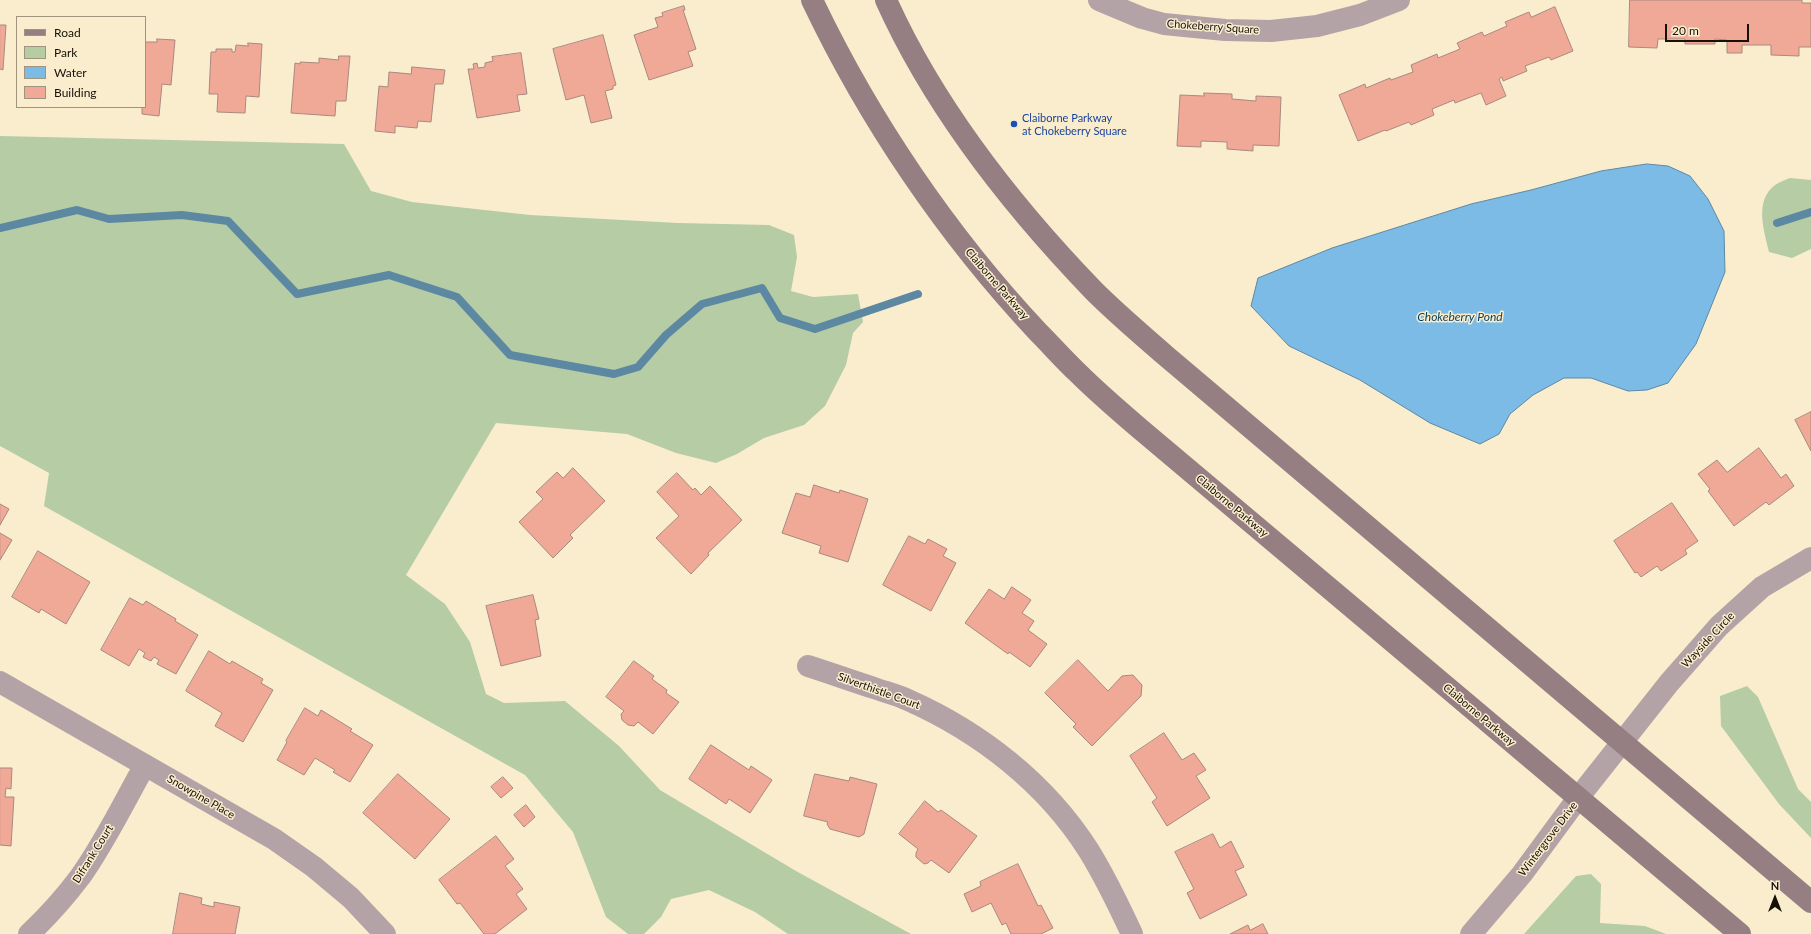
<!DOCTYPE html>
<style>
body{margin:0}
#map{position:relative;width:1811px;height:934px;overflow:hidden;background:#faedce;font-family:Lato,sans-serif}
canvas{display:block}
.legend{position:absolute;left:16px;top:16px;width:130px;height:92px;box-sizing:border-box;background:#faedce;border:1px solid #9f957e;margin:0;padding:5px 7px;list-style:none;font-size:12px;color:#161107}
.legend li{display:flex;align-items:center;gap:8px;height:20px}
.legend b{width:20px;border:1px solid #9f957e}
.north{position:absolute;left:1755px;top:878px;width:40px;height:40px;-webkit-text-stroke:3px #faedce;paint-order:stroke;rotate:0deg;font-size:11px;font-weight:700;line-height:16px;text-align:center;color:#161107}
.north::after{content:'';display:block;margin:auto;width:14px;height:18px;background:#161107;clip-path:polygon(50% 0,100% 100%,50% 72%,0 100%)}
.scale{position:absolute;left:1665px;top:24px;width:84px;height:18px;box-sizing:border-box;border:2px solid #161107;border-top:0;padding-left:5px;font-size:12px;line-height:14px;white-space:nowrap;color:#161107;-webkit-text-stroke:3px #faedce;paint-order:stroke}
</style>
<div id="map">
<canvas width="1811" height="934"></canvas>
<ul class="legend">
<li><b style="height:5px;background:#967f83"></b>Road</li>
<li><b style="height:11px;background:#b5cca5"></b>Park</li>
<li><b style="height:11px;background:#7bbbe5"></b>Water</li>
<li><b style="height:11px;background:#f0a996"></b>Building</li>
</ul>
<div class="north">N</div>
<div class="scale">20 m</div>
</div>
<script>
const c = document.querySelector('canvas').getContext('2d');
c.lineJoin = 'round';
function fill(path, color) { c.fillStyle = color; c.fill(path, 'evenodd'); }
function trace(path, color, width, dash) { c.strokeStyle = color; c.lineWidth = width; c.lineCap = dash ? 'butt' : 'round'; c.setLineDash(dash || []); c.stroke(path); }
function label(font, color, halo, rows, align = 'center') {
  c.font = font + ' Lato,sans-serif'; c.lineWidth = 3; c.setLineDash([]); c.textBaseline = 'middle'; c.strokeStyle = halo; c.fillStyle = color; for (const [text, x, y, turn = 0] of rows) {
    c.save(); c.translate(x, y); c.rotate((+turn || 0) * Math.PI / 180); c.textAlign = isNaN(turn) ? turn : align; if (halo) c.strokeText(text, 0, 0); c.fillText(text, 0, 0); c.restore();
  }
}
const green = new Path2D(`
 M0,136L344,144L371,191L412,202L530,215L678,223L769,225L794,235L797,257L791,291L813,297L858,294L863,322L853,333L846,365L825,406L804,425L764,438L737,454L716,463L676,453L627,434L496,423L406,575L445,604L470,642L486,694L504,703L565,701L619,746L660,790L796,871L911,934H788L755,912L709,890L671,899L661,917L644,934H628L606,917L573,832L525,775L44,506L49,473L0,446Z
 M1790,178L1811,180V249L1792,258L1769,252C1764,230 1754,201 1775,185C1779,182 1785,180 1790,178Z
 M1747,686L1758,697L1798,789L1811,802V838L1779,804L1721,726L1720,696Z
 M1591,874L1601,884L1600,923L1645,926L1666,934H1524L1576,876Z`);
const water = new Path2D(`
 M1647,164L1668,166L1690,176L1708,199L1724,231L1725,272L1696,344L1668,383L1647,390L1628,391L1591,378H1564L1533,395L1510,414L1499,434L1480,444L1430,423L1360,380L1289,346L1251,306L1258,278L1332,248L1471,204L1531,190L1601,171Z`);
const stream = new Path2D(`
 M1777,223L1811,212
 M0,228L77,210L109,219L182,215L228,221L297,294L389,275L457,297L510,355L614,374L638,367L666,335L702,304L762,288L780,318L815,329L918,294`);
const building = new Path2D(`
 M1630,0H1802V3H1811V47H1799V56L1771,55V45H1742V53H1727V40L1715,39V44H1685V39H1658L1657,48L1629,47Z
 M684,6L685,10H683L696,49L688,52L693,66L649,80L634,35L658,27L655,18L663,16L662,13Z
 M1555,7L1573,51L1551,60L1549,57L1525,66L1527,71L1503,81L1502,77L1499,79L1506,96L1486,105L1481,93L1455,103L1454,100L1432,109L1434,115L1411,125L1409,122L1386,131L1385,130L1358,141L1339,95L1365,84L1366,88L1390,78L1391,80L1413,72L1411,65L1437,54L1438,58L1460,49L1457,43L1482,32L1484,36L1507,26L1505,22L1529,12L1531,17Z
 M0,25H6L3,70L0,69Z
 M603,35L616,85L613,86V89L605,91L612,118L591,123L584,95L566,100L553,49Z
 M157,39L175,40L171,85L162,84L159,116L142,114V107H145V42H157Z
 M248,43L262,44L259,97L246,96L245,113L217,112L218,94H209L211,52H216V49H232V52H235L236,45L248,46Z
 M521,53L527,94L517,95L520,111L477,118L468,69H474L473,64L477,63L478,68L485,67V63L493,61L492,57Z
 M339,56H350L346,101H336L335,116L291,113L295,63L300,64V62L319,63V58L338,60Z
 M412,67L445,70L443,84H435L431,122L418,121L417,128L395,126V133L375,131L379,86L388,87L389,72L411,74Z
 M1204,93L1232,94V99L1256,101V96L1281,97L1279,146L1253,145V151L1227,149V142L1201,141V147L1177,146L1180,95L1204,96Z
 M1811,412V451L1795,420Z
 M1759,448L1781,478L1786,474L1794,486L1769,505L1766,502L1734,526L1708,491L1710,489L1698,474L1717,460L1727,472Z
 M573,468L605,501L570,535L573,538L553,558L519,522L543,499L536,492L557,472L563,478Z
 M677,473L693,490L695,488L701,495L710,486L742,520L708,553L709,555L691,574L656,538L679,516L657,492Z
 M814,485L839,493L840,490L868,499L848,562L819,553L821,546L782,533L796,493L810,497Z
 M1672,503L1698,541L1685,550L1687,554L1661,571L1657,566L1641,577L1637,572L1635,573L1614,541Z
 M0,504L9,509L0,525Z
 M0,533L12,540L0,560Z
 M909,536L925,544L928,539L947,549L943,556L956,563L931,611L883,585Z
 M38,551L90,582L66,624L41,609L39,613L12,597Z
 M1012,587L1031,600L1022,613L1034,621L1028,630L1047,644L1030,667L1009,652L1008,654L965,623L989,589L1004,599Z
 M533,595L539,619L535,620L541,656L501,666L486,606Z
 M130,598L143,605L146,601L176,619L175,621L198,635L176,674L157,664L159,660L154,657L151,661L143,657L145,653L139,649L129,666L101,650Z
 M209,651L230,664L232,661L263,679L261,683L273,690L243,742L215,726L222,713L186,691Z
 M1078,660L1108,691L1122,676L1133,675L1142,685L1141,696L1092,746L1073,727L1076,724L1045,693Z
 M634,661L654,676L652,679L667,690L666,693L679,702L653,734L638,722L634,726L628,725L622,720L621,714L624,711L606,697Z
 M305,708L318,716L321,710L352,729L350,731L373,745L350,782L333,772L335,770L315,758L304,775L277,760L287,742L286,741Z
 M1164,733L1182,760L1194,753L1206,770L1196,776L1210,798L1167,826L1152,802L1157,798L1130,756Z
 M711,745L749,770L751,766L772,780L750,813L729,799L726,804L689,779Z
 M0,768H12L11,789L6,788L5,797H14L11,846L0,845Z
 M398,774L450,819L415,859L363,813Z
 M815,774L849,781L850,777L877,784L864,834L859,837L830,829L827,824L828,822L804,816Z
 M503,777L513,788L501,798L491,787Z
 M925,801L938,812L941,810L977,836L949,873L931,860L928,863L924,864L916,857V853L918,849L899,834Z
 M526,805L535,817L524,827L514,815Z
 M1213,834L1220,848L1231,841L1244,867L1235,871L1247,895L1200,919L1187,893L1194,889L1175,852Z
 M496,836L514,859L505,866L523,889L516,894L527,909L495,934H484L460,903L457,904L439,880Z
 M1018,864L1038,906L1041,905L1053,928L1041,934H1011L1006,923L1002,925L991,903L972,912L964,894L981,886L980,882Z
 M180,893L202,898L201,904L214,907V902L240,907L235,934H173Z
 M1263,924L1268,934H1230L1248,925L1250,930Z`);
const minor = new Path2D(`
 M1099,0L1142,18L1164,24L1225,30L1271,31L1317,26L1360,15L1399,0
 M808,666C830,673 852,681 874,688C885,692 897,695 908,700C980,732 1046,783 1089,851C1105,877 1119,906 1132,934
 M0,682L274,839L314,867L351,898L385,934
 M29,934C48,916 65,897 80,877C105,842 124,802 145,765
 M1471,934L1522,874L1578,798L1669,683L1719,626L1762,587L1811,558`);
const secondary = new Path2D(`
 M812,0C869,120 947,235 1038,332C1051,345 1064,360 1078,373C1097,392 1118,410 1139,428L1740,934
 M886,0C935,109 1012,206 1094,291C1117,314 1142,335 1166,356L1811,902`);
const markers = [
 [1014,124,4,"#1a4fb4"]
];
const streetNames = [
 ["Chokeberry Square",1213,27,4],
 ["Claiborne Parkway",997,284,49],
 ["Claiborne Parkway",1232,506,40],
 ["Wayside Circle",1708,640,-47],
 ["Silverthistle Court",879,691,20],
 ["Claiborne Parkway",1479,715,40],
 ["Snowpine Place",201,797,30],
 ["Wintergrove Drive",1548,839,-53],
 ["Difrank Court",93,854,-58]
];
const transitNames = [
 ["Claiborne Parkway",1022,118],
 ["at Chokeberry Square",1022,131]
];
const waterNames = [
 ["Chokeberry Pond",1460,317]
];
fill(green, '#b5cca5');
fill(water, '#7bbbe5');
trace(water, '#5d88a2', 1);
trace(stream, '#5d88a2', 8);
fill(building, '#f0a996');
trace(building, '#a9887f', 1);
trace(minor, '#b3a3a6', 22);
trace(secondary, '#967f83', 22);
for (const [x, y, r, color] of markers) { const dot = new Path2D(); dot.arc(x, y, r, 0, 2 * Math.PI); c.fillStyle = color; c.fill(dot); trace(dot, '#faedce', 1.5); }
label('11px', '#161107', '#faedce', streetNames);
label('11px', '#164399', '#faedce', transitNames, 'left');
label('italic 12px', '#043a56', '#faedce', waterNames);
</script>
